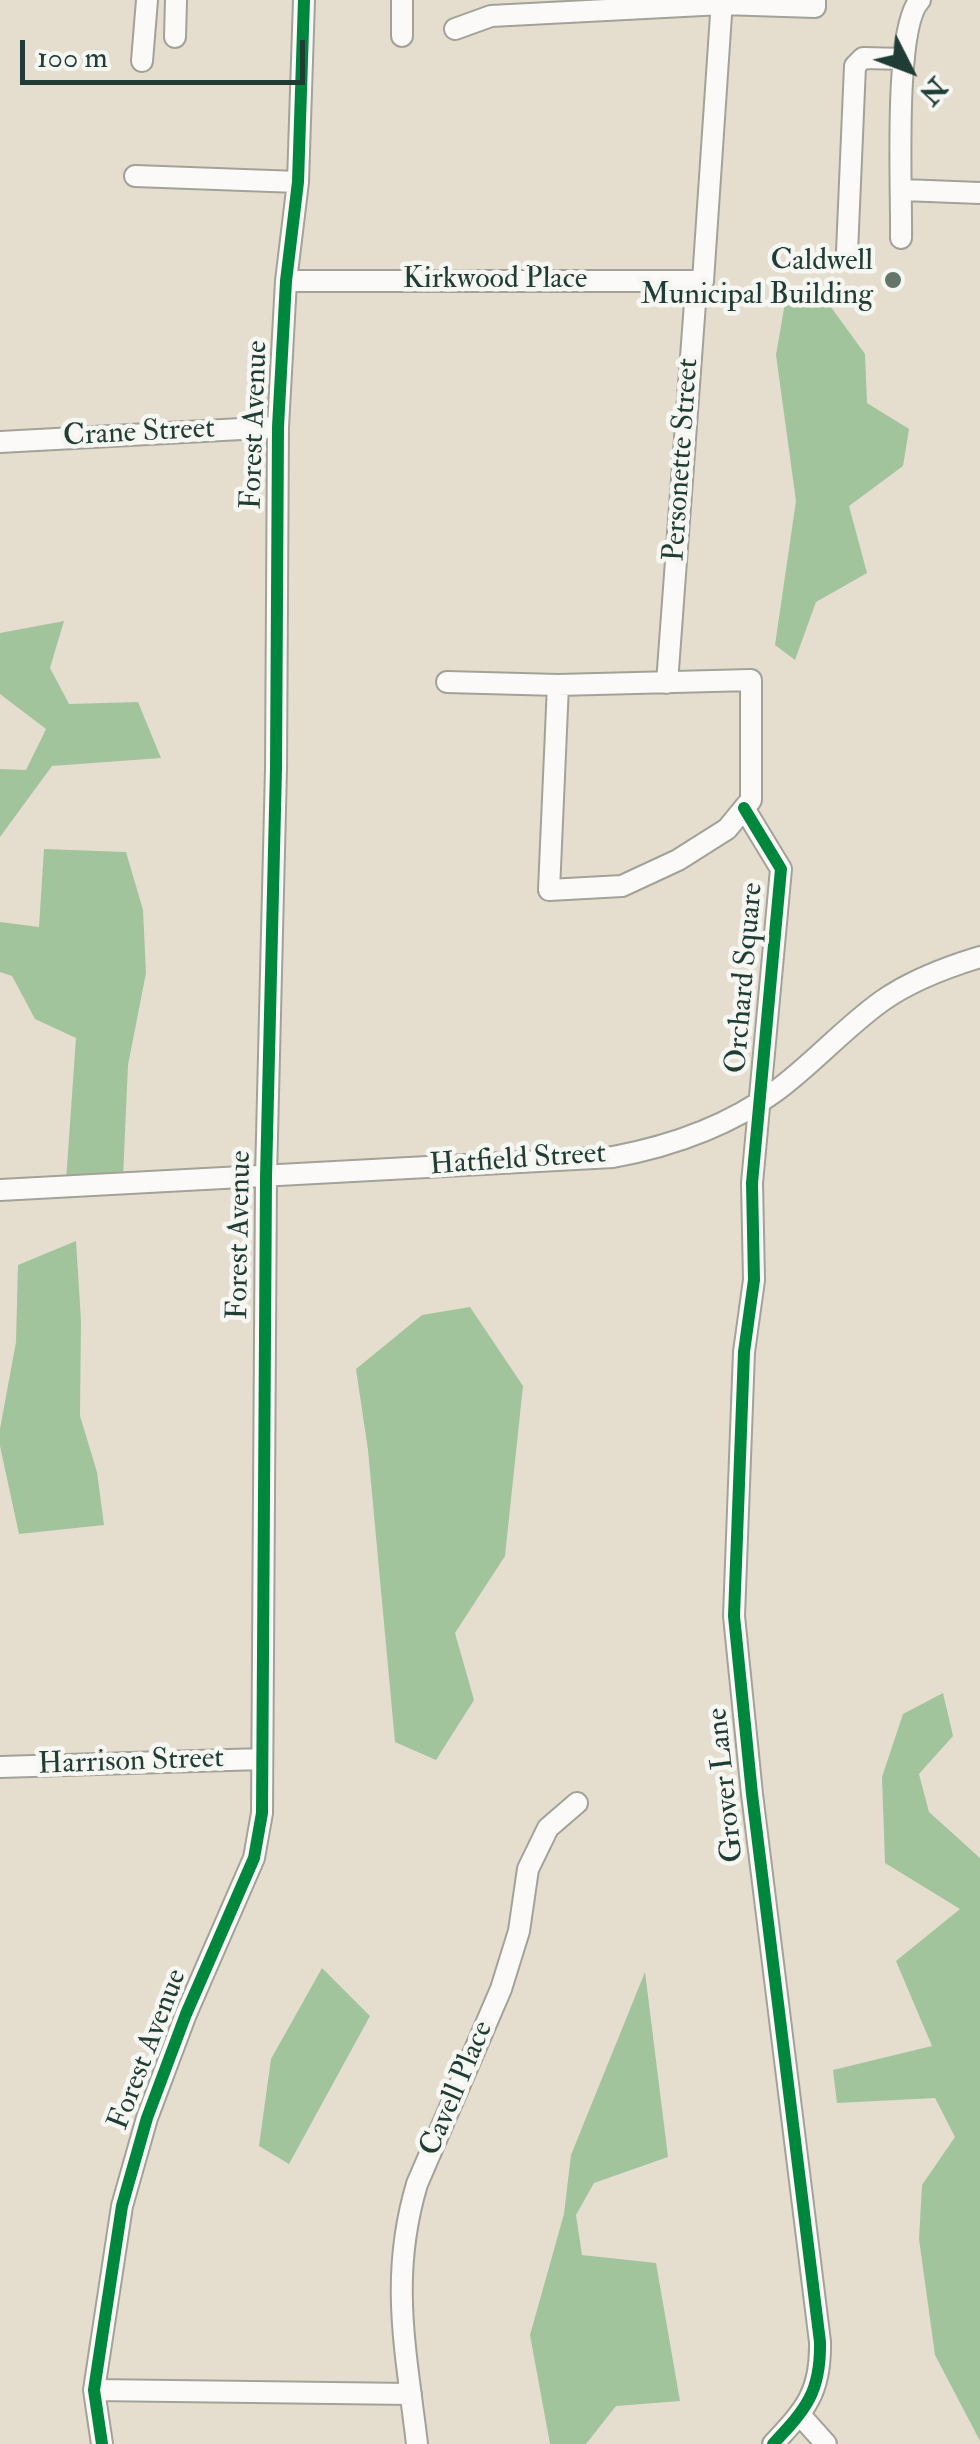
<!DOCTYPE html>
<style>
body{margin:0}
#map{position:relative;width:980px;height:2444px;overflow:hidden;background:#e5dece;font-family:"IM FELL Double Pica",serif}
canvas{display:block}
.north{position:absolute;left:860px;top:20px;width:100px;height:100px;-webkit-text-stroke:8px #f6f6f2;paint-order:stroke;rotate:132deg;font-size:28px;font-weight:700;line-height:40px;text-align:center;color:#1f3d34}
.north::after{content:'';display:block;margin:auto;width:35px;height:45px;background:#1f3d34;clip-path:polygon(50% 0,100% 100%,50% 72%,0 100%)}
.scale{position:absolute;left:20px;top:40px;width:285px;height:45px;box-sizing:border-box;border:5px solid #1f3d34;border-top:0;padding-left:12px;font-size:30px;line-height:35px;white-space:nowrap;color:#1f3d34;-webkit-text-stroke:8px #f6f6f2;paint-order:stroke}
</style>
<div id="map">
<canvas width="980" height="2444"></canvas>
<div class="north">N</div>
<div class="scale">100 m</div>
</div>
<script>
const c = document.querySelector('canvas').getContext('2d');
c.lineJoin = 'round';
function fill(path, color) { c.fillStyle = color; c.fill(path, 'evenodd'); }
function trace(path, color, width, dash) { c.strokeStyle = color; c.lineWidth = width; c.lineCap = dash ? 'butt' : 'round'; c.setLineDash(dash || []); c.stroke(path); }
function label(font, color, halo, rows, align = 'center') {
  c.font = font + ' "IM FELL Double Pica",serif'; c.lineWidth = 9; c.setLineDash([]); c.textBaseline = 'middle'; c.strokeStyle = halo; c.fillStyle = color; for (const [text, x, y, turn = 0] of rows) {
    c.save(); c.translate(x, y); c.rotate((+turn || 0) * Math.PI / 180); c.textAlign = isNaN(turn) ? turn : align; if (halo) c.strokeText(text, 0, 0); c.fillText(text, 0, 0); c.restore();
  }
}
const forest = new Path2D(`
 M786,297L828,303L865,354L867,403L909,429L903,466L849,506L867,573L816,602L795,660L775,645L796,501L776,355Z
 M64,621L50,668L69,704L138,702L161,758L52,766L0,837V769L26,770L46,729L0,694V633Z
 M44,849L126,852L143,910L146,973L128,1065L123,1177L66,1181L76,1038L35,1019L12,976L0,972V922L39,927Z
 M76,1241L81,1321L80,1416L97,1472L104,1525L19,1534L0,1446V1429L16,1342L18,1265Z
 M470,1307L523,1386L505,1556L455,1633L474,1700L436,1760L395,1742L368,1450L356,1369L422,1315Z
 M943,1693L953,1736L919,1774L929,1812L980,1858V2441L935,2355L919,2239L922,2185L955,2137L935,2098L837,2103L833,2070L932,2046L896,1961L960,1909L885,1863L882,1777L903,1714Z
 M322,1968L370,2016L289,2164L259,2146L271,2059Z
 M645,1972L668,2157L594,2183L576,2215L582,2255L656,2263L680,2401L616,2406L586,2444H550L530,2335L564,2214L571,2155Z`);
const minor = new Path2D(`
 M402,0V36
 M455,29L491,16L722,4L815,7V0
 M175,37L176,0
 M142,61L147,0
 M135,176L298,182
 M903,190L980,193
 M901,238C902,192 893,28 920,0
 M847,252L855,66L863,58L904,59
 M286,281H703
 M0,442L278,427
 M447,682L558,685L751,680V800L727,829L678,860L622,886L549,890L558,685
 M667,683L695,303L703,281L722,0
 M744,808L781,869L752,1183L754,1280L744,1352L734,1616L752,1794L820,2342C821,2392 806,2409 773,2444
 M0,1190L613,1157C672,1146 727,1127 776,1091C813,1064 844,1028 882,1001C910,981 947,967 980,957
 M0,1767L262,1759
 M94,2390L411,2394
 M800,2415L826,2444
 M102,2444L94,2390L122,2206L147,2118L186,2014L254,1858L262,1813L266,1177L276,769L278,427L286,281L298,182L304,0
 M417,2444C406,2350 389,2278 417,2184L501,1989L519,1931L528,1869L548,1828L577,1803`);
const cycleway = new Path2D(`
 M744,808L781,869L752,1183L754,1280L744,1352L734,1616L752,1794L820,2342C821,2392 806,2409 773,2444
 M102,2444L94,2390L122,2206L147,2118L186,2014L254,1858L262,1813L266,1177L276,769L278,427L286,281L298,182L304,0`);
const markers = [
 [893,280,10,"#64756a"]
];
const poiNames = [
 ["Caldwell",873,263],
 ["Municipal Building",873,297]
];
const streetNames = [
 ["Kirkwood Place",495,281],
 ["Forest Avenue",256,425,-88],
 ["Crane Street",139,434,-3],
 ["Personette Street",683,460,-86],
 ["Orchard Square",746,978,-85],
 ["Hatfield Street",518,1161,-4],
 ["Forest Avenue",241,1235,-89],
 ["Harrison Street",131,1763,-2],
 ["Grover Lane",727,1785,-96],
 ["Forest Avenue",149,2050,-69],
 ["Cavell Place",458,2089,-67]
];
fill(forest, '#a1c49c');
trace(minor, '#a2a298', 24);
trace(minor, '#fbfaf8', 20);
trace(cycleway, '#00873e', 12);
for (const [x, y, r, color] of markers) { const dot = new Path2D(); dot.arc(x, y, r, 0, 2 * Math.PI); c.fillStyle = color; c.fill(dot); trace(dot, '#f6f6f2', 4); }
label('30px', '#1f3d34', '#f6f6f2', poiNames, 'right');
label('30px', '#1f3d34', '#f6f6f2', streetNames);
</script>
